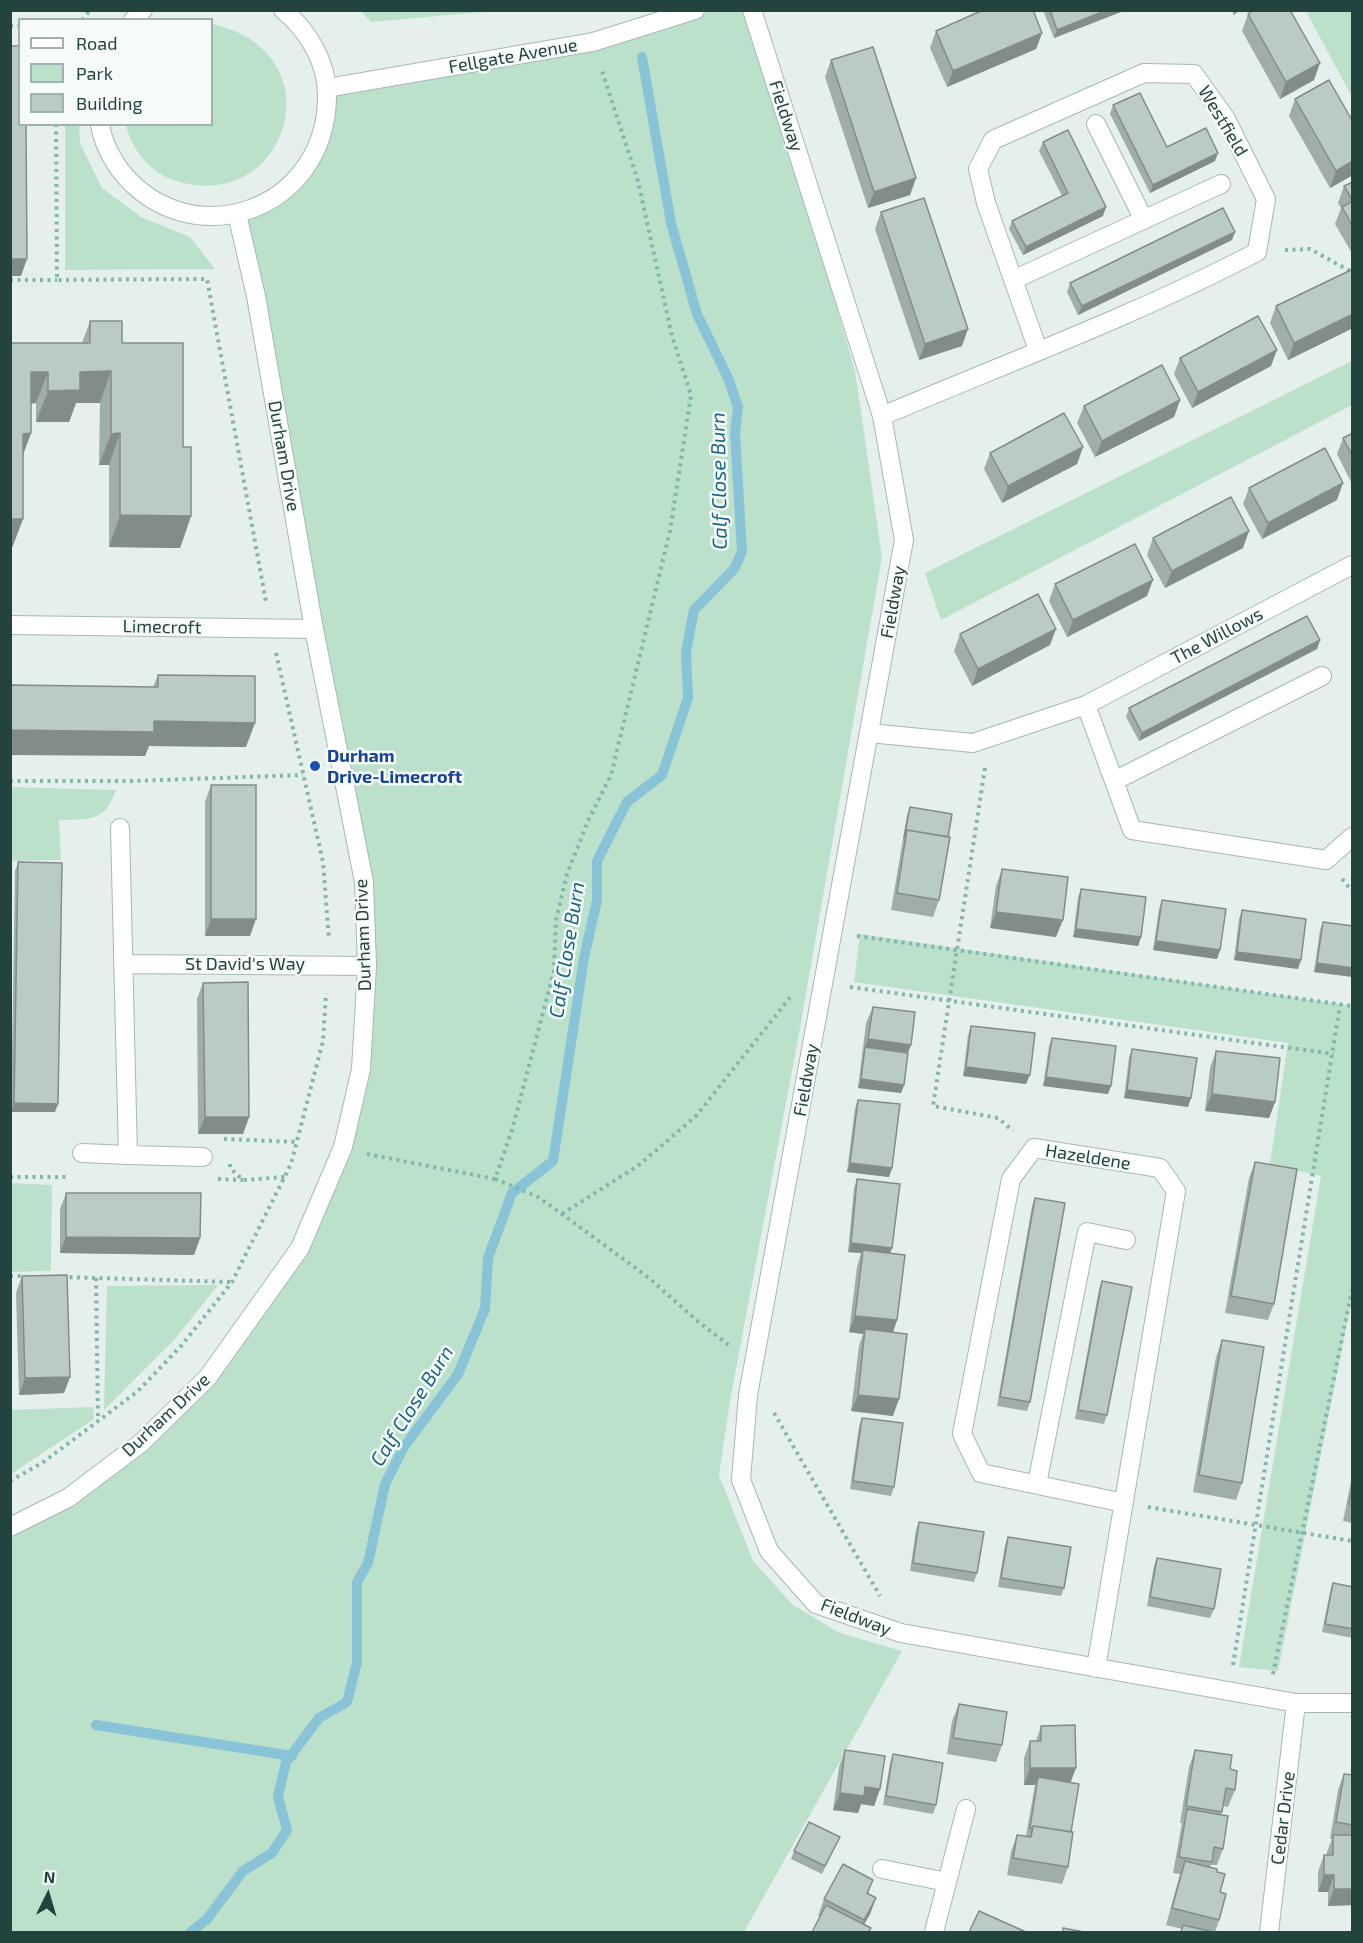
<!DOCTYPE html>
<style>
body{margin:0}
#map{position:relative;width:1363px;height:1943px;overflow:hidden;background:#e5efec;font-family:"Exo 2",sans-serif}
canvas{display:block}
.frame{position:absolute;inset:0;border:12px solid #22433e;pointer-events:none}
.legend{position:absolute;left:18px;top:18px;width:195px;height:108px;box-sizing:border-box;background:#f6fbf9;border:2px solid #a1b1ae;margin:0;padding:8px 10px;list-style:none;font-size:18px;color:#22433e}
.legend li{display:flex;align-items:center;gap:12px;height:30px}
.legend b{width:30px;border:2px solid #a1b1ae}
.north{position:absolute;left:18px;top:1865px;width:60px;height:60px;-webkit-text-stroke:4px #f6fbf9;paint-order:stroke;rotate:5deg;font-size:16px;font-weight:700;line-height:24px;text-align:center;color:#22433e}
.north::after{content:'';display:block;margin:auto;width:21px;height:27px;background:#22433e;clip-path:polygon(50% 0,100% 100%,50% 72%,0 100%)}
</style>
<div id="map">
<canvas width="1363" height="1943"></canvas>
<div class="frame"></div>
<ul class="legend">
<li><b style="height:8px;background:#fff"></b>Road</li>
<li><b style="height:16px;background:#bce1cb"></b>Park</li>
<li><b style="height:16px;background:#bacac5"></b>Building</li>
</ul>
<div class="north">N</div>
</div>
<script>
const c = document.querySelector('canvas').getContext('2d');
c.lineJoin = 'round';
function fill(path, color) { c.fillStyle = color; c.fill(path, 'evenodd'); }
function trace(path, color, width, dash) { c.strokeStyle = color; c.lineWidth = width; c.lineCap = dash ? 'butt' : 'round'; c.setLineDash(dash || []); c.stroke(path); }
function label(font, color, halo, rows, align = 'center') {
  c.font = font + ' "Exo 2",sans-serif'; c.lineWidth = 5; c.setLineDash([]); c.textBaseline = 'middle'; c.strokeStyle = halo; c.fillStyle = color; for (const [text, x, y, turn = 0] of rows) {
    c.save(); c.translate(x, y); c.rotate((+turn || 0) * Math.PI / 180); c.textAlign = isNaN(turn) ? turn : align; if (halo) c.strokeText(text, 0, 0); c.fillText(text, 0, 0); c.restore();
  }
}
const green = new Path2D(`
 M361,11H493L371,22Z
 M695,11H752L855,371L882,557L799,1034L730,1401L719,1475L753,1561L793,1605L840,1633L902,1651L744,1932H11V1527L68,1498L208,1377L300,1248L361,1069L364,882L237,214L302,175L327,88L512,56Z
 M1306,11H1352V97Z
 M212,24C341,52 286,221 171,179C148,171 131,147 126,125L212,124Z
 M65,124L79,125L80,143L102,188L141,217L190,237L215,269L65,270Z
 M1352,361V405L941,620L925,573Z
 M11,787L116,790C104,823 89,819 59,820L61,860L11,861Z
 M860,934L1352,1006V1298L1278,1671L1239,1667L1321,1176L1270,1164L1288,1043L854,982Z
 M11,1183L52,1185L51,1271L11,1272Z
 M218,1285L175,1339L104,1410L107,1286Z
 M93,1407L94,1419L11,1474V1410Z`);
const stream = new Path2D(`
 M96,1725L292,1756
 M191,1932L207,1919L243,1871L272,1853L287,1830L278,1797L286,1762L319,1718L347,1702L357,1662V1582L368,1563L385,1484L404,1447L458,1374L485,1309L488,1258L512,1193L553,1161L584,958L597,900V861L627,802L662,775L688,698L686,652L694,610L734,569L742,552L735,433L738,407L728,378L697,314L671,223L642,57`);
const path = new Path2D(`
 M82,20L90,10
 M10,26H20
 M56,124L57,280L207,279L266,602
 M1285,250L1310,249L1352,272
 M10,280H57
 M276,653L323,862L329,940
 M985,768L933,1106L998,1118L1013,1131
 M10,781H132L303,775
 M1342,879L1352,891
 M857,936L1352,1006
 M850,987L1334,1054
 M224,1139L298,1142
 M367,1154L495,1179L512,1130L554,971L556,920L567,874L588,821L611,775L670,531L691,395L672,336L638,181L601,68
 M230,1164V1168L243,1180L285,1177
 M10,1177H70
 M218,1179L243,1180
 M495,1179L538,1197L562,1214L649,1278L695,1319L731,1347
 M562,1214L639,1165L696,1116L792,995
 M10,1276H24
 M62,1277L231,1282
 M96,1278L98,1420
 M774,1413L880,1596
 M10,1481L42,1463L138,1391L181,1346L232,1282L291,1164L323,1041L326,993
 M1148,1507L1352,1541
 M1233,1665L1340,1005
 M1273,1674L1352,1290`);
const minor = new Path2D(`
 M752,10L882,416L904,540L748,1395L741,1480L769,1551L816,1604L901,1633L1296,1703H1352
 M133,20L143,10
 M327,88L593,42L695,10
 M100,124C102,140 111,157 120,170C189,258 326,212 327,97C328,64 308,30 283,10
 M1096,124L1144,220
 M1013,280L1221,184
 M882,416C1007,363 1136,315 1257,252L1266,199L1226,119L1194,74L1144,73L993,140L978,169L986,203L1038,350
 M10,625L314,629
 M1086,705L1132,830L1326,860L1352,837
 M869,733L973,743L1086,705L1352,565
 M1114,781L1322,676
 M120,828L128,1155L203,1157
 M123,964L367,966
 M82,1153L128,1155
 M1037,1484L1087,1232L1126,1240
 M10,1527L68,1498L141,1443L208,1377L300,1248L343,1147L361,1069L367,966L364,882L314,629L256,296L237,214
 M1096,1668L1176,1191L1160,1168L1034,1148L1011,1179L962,1434L981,1473L1124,1503
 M882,1869L947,1882
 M934,1932L966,1809
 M1269,1932L1296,1703`);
const wall = new Path2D(`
 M1043,10H1126L1054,38Z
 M1248,14L1314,80L1280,99L1242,31Z
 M936,31L1042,33L1036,49L947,87L930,48Z
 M831,60L916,178L910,195L868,208L825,77Z
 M1295,99L1353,122V175L1330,188L1289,116Z
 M1113,105L1167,147L1215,161L1150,193L1110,114Z
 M1043,142L1103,216L1023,255L1009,229L1012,221L1062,196L1039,151Z
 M1353,182V255L1335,224L1341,208L1338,203L1344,186Z
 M881,212L962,346L919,360L875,229Z
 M1232,240L1078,315L1067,292L1070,283Z
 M1353,269V328L1288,360L1270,323L1276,306Z
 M90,321L122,343L183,447L191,516L180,548L109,547V465H99L100,403H76L69,422H36V403L31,404V433L23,455V519L10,551V343H82Z
 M1180,358L1271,366L1192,408L1174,374Z
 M1180,400L1174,417L1095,457L1077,423L1084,406Z
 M1353,433V486L1337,454L1343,438Z
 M1083,447L1077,464L1002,503L984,469L990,453Z
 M1249,488L1337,500L1262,539L1243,504Z
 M1153,538L1243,548L1165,588L1147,555Z
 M1055,584L1147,596L1067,637L1049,601Z
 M960,634L1050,645L972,686L954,651Z
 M1320,640L1317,649L1139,741L1126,717L1129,708Z
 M158,675L246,747L149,746L145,756L153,687Z
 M211,785L250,936H205V802Z
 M910,807L948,837L939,900L933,917L891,910L907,815Z
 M18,862L55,1112H11L15,871Z
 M1002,869L1056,937L990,928L996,886Z
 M1081,889L1141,937L1138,946L1073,937L1078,897Z
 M1162,900L1220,950L1217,959L1153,950L1159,909Z
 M1242,910L1298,969L1234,960L1239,919Z
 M1323,922L1353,926V977L1314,972L1320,930Z
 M203,983L249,1117L243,1134H198L197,999Z
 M873,1007L904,1085L901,1093L858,1088L866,1023Z
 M971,1026L1026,1084L963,1076L968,1035Z
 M1052,1038L1108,1094L1043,1086L1049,1046Z
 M1132,1049L1188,1107L1124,1098L1129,1057Z
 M1216,1051L1275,1102L1269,1118L1205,1111L1210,1068Z
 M858,1100L892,1168L889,1177L847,1172L855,1108Z
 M1255,1162L1274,1304L1268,1320L1225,1313L1249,1178Z
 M857,1179L890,1253L897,1320L893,1333V1416L851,1411L859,1346L863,1334L849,1332L857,1267L861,1253L848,1252L854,1188Z
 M66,1193L200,1238L194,1255L60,1253V1209Z
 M1035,1198L1030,1402L1027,1411L997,1406L1032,1206Z
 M22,1276L70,1377L64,1393L19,1395L16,1293Z
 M1102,1281L1107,1415L1104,1424L1075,1419L1099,1289Z
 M1222,1340L1242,1483L1236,1500L1193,1492L1216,1357Z
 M862,1418L894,1487L891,1496L850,1489L859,1426Z
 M1353,1471V1523L1343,1521Z
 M919,1522L977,1573L974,1582L910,1571L916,1530Z
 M1008,1537L1064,1588L1061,1596L998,1587L1005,1545Z
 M1157,1558L1214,1609L1210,1618L1147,1606L1154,1566Z
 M1333,1583L1353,1587V1638L1322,1632L1330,1592Z
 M959,1704L1002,1745L996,1762L947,1754L952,1721Z
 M1041,1726L1070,1782L1071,1832L1068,1867L1062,1884L1007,1875L1011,1852L1017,1835L1026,1836L1035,1785H1024V1758L1030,1741H1036Z
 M845,1750L880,1789L874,1806L861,1804L858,1813L833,1810L839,1767Z
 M1195,1750L1230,1769L1235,1790L1228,1807L1223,1806L1221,1815L1223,1849L1217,1865H1211L1210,1867L1217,1872L1220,1892L1219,1920L1215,1932H1180L1182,1929L1166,1925L1180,1874L1173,1873L1182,1823H1180L1189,1767Z
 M893,1754L936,1805L933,1814L883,1805L890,1763Z
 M1344,1774L1353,1775V1905L1328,1906V1892H1318V1872L1324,1855H1327V1852L1332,1839H1330L1338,1790Z
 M840,1837L836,1845L822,1874L791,1859L794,1851Z
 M873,1880L868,1894L876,1898L870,1914L864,1925L818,1916L824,1899Z`);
const shadedWall = new Path2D(`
 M1107,10H1126L1054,38L1057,30Z
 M1234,10H1241L1233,15Z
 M1042,33L1036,49L947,87L953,71Z
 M1320,63L1314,80L1280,99L1286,82Z
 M1218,153L1215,161L1150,193L1153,185Z
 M1353,161V175L1330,188L1336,171Z
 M916,178L910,195L868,208L874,192Z
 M1106,207L1103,216L1023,255L1026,247Z
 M1235,232L1232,240L1078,315L1082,306Z
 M10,259H27L21,276H10Z
 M1353,314V328L1288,360L1294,343Z
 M968,329L962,346L919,360L925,344Z
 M1277,350L1271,366L1192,408L1198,392Z
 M111,371L100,403H76L69,422H36L48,391L80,372Z
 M31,372H48L36,403L19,404Z
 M1180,400L1174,417L1095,457L1102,441Z
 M31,433L19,465L23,434Z
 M120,433L109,465H99L111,434Z
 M1083,447L1077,464L1002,503L1008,486Z
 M1343,483L1337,500L1262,539L1268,523Z
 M120,515L191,516L180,548L109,547Z
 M10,519H23L11,551H10Z
 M1249,531L1243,548L1165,588L1172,571Z
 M1153,580L1147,596L1067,637L1073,620Z
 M1056,629L1050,645L972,686L978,669Z
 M1320,640L1317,649L1139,741L1142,733Z
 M154,721L255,723L246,747L149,746L145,756L10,755V730Z
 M996,912L1063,920L1056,937L990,928Z
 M211,919H256L250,936H205Z
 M1076,929L1141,937L1138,946L1073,937Z
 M1156,941L1220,950L1217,959L1153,950Z
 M1237,952L1301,960L1298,969L1234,960Z
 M1317,963L1353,968V977L1314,972Z
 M868,1039L911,1045L905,1061L865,1047Z
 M966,1067L1030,1075L1026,1084L963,1076Z
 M1046,1077L1111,1086L1108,1094L1043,1086Z
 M861,1079L904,1085L901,1093L858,1088Z
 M1127,1090L1191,1098L1188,1107L1124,1098Z
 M1212,1094L1275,1102L1269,1118L1205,1111Z
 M14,1103L58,1104L55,1112H11Z
 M205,1117H249L243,1134H198Z
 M850,1163L892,1168L889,1177L847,1172Z
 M66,1237L200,1238L194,1255L60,1253Z
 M851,1243L892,1248L889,1257L863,1250L861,1253L848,1252Z
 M855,1316L897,1320L891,1337L865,1329L863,1334L849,1332Z
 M70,1377L64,1393L19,1395L25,1378Z
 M858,1395L899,1399L893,1416L851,1411Z
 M1030,1768H1076L1070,1784L1038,1777L1035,1785H1024Z
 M865,1787L880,1789L874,1806L861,1804L858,1813L833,1810L840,1793Z
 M1324,1875H1334L1328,1892H1318Z
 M1334,1889H1353V1905L1328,1906Z
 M876,1898L870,1914L859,1932L864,1920Z`);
const building = new Path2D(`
 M983,10H1033L1042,33L953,71L936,31Z
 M1050,10H1107L1057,30Z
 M1254,10H1290L1320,63L1286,82L1248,14Z
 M10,46H20V124H26L27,259H10Z
 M873,47L916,178L874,192L831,60Z
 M1329,80L1353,122V161L1336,171L1295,99Z
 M1140,93L1167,147L1206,128L1218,153L1153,185L1113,105Z
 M1068,130L1106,207L1026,247L1012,221L1068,193L1043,142Z
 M1353,182V201L1344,186Z
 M924,198L968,329L925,344L881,212Z
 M1353,201V227L1342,207Z
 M1223,208L1235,232L1082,306L1070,283Z
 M1353,269V314L1294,343L1276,306Z
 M1258,316L1277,350L1198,392L1180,358Z
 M90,321H122V343H183V447H191V516L120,515V433L111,434V371L80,372V390L48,391V372H31V433L23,434V519H10V343H90Z
 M1162,365L1180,400L1102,441L1084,406Z
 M1064,413L1083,447L1008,486L990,453Z
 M1353,433V457L1343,438Z
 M1325,448L1343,483L1268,523L1249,488Z
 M1231,497L1249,531L1172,571L1153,538Z
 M1135,544L1153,580L1073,620L1055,584Z
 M1038,594L1056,629L978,669L960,634Z
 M1307,616L1320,640L1142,733L1129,708Z
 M158,675L255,676V723L154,721V732L10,730V685L158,687Z
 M211,785H256V919H211Z
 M910,807L952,814L948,837L907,830L904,838Z
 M907,830L950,837L939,900L897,893Z
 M18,862L62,863L58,1104L14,1103Z
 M1002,869L1068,877L1063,920L996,912Z
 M1081,889L1146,897L1141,937L1076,929Z
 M1162,900L1226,909L1220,950L1156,941Z
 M1242,910L1306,919L1301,960L1237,952Z
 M1323,922L1353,926V968L1317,963Z
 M248,982L249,1117H205L203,983Z
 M873,1007L915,1012L911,1045L868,1039Z
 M971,1026L1035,1033L1030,1075L966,1067Z
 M1052,1038L1116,1046L1111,1086L1046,1077Z
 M865,1047L908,1053L904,1085L861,1079Z
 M1132,1049L1197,1058L1191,1098L1127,1090Z
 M1216,1051L1280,1058L1275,1102L1212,1094Z
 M858,1100L900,1104L892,1168L850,1163Z
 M1255,1162L1297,1169L1274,1304L1231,1296Z
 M857,1179L900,1184L892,1248L851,1243Z
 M66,1193H201L200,1238L66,1237Z
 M1035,1198L1065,1203L1030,1402L1000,1397Z
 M863,1250L905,1255L897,1320L855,1316Z
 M67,1275L70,1377L25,1378L22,1276Z
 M1102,1281L1132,1287L1107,1415L1078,1410Z
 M865,1329L907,1334L899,1399L858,1395Z
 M1222,1340L1264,1347L1242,1483L1199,1475Z
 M862,1418L903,1423L894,1487L853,1481Z
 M1353,1485V1505L1349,1504Z
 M919,1522L984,1532L977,1573L913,1563Z
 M1008,1537L1071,1547L1064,1588L1001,1578Z
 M1157,1558L1221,1569L1214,1609L1150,1597Z
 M1333,1583L1353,1587V1629L1325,1624Z
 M959,1704L1007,1712L1002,1745L953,1738Z
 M1075,1725L1076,1768H1030V1741H1041V1726Z
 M845,1750L885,1756L880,1789L865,1787L864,1796L840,1793Z
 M1195,1750L1232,1755L1230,1769L1237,1771L1235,1790L1226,1788L1222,1812L1186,1806Z
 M893,1754L943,1763L936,1805L886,1796Z
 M1344,1774L1353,1775V1825L1336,1822Z
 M1038,1777L1079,1784L1071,1832L1033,1826L1032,1828H1030Z
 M1187,1809L1228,1816L1223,1849L1214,1847L1212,1862L1179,1857Z
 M809,1822L840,1837L825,1866L794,1851Z
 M1033,1826L1073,1832L1068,1867L1013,1858L1017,1835L1031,1837Z
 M1333,1835H1353V1889H1334V1875H1324V1855H1333Z
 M1185,1861L1217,1869V1872L1225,1874L1220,1892L1226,1894L1219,1920L1172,1908Z
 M843,1864L873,1880L867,1893L876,1898L864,1920L824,1899Z
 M826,1905L871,1928L868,1932H812Z
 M979,1911L1026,1932H969Z
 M1183,1925L1213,1932H1181Z
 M1063,1928L1084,1932H1063Z`);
const markers = [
 [315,766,6,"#1a4fb4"]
];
const streetNames = [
 ["Fellgate Avenue",513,56,-10],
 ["Fieldway",786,116,72],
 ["Westfield",1223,121,59],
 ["Durham Drive",284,456,80],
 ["Fieldway",893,602,-80],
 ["Limecroft",162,627,1],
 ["The Willows",1217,636,-28],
 ["Durham Drive",363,935,-92],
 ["St David's Way",245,964],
 ["Fieldway",806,1080,-80],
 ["Hazeldene",1088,1157,9],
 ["Durham Drive",166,1415,-43],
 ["Fieldway",856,1617,21],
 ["Cedar Drive",1283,1818,-83]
];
const transitNames = [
 ["Durham",327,756],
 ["Drive-Limecroft",327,777]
];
const waterNames = [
 ["Calf Close Burn",719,481,-91],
 ["Calf Close Burn",567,950,-81],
 ["Calf Close Burn",412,1406,-58]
];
fill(green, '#bce1cb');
trace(stream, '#89c3d8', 10);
trace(minor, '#a7b8b4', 20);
trace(path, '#83b5ab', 4, [3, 4.5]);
trace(minor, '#fff', 18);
fill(wall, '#a0aea9');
fill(shadedWall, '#828d8a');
fill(building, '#bacac5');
trace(building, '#828d8a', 1.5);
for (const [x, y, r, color] of markers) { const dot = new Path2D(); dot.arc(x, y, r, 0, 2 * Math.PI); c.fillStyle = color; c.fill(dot); trace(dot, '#f6fbf9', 2); }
label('18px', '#22433e', '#f6fbf9', streetNames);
label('bold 18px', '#164399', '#f6fbf9', transitNames, 'left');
label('italic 20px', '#166585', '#f6fbf9', waterNames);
</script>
